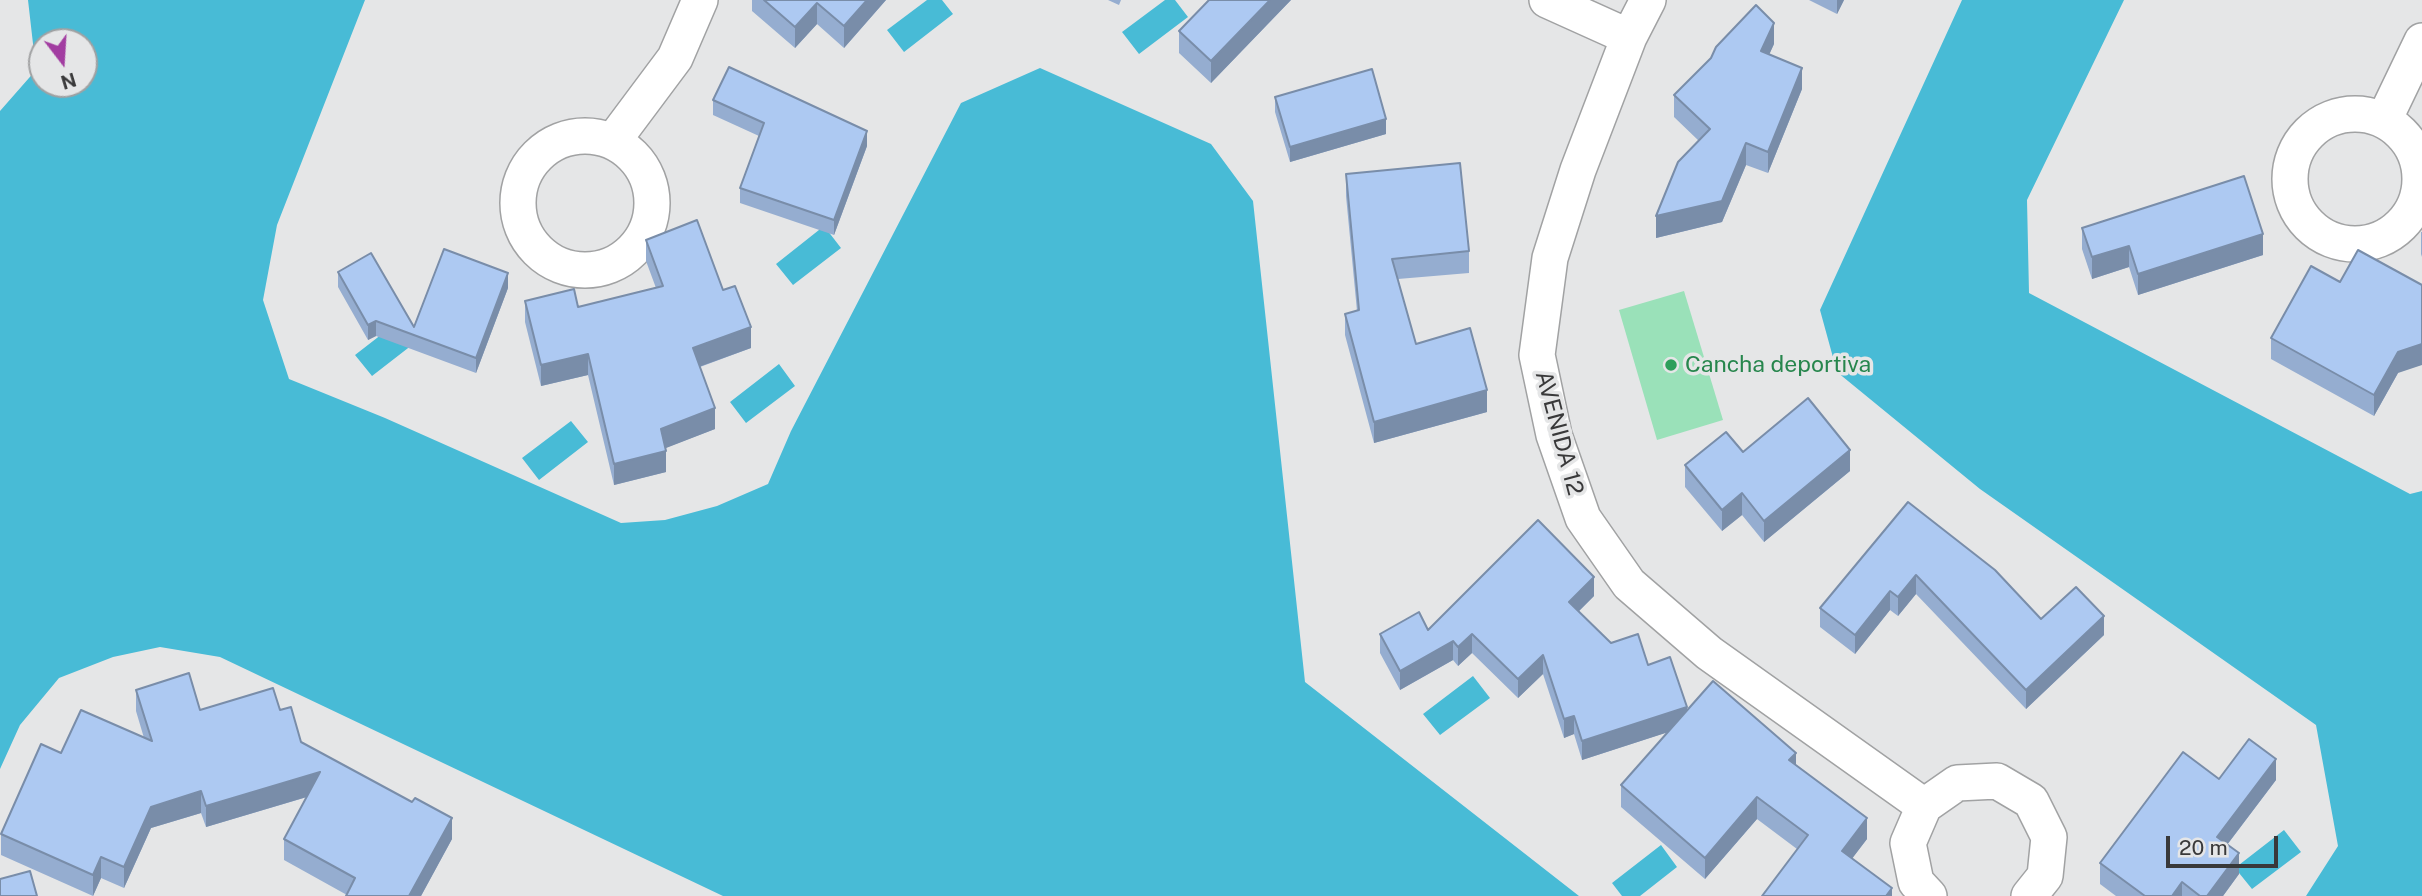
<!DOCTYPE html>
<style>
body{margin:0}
#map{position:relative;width:2422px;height:896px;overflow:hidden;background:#e5e6e7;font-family:"Public Sans",sans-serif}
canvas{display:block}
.north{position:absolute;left:28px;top:28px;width:70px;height:70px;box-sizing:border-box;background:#e5e6e7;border:2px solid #a0a1a2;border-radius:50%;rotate:163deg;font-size:19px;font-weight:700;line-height:28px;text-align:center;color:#39393a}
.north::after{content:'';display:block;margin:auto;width:24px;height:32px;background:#a23da1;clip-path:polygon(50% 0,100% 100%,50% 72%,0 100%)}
.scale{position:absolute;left:2166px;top:836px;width:112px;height:32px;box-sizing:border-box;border:4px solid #39393a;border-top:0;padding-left:9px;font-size:21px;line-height:24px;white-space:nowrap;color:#39393a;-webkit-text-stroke:5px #e5e6e7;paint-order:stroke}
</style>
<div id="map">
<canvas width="2422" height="896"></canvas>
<div class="north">N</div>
<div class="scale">20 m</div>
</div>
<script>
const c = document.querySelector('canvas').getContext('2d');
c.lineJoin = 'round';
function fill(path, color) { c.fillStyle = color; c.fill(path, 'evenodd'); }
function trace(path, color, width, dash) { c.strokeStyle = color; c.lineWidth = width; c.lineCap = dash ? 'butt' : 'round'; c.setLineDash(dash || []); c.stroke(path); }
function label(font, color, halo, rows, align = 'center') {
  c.font = font + ' "Public Sans",sans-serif'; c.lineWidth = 7; c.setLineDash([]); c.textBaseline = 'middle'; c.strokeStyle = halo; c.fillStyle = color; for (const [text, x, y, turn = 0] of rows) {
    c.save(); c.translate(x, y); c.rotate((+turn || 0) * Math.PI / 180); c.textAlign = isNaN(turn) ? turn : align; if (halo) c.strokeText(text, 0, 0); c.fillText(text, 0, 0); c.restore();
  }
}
const green = new Path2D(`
 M1684,291L1723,420L1657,440L1619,310Z`);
const water = new Path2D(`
 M28,0H365L277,225L263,300L289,379L385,418L621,523L665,520L717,506L768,484L791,431L961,103L1040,68L1211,144L1253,201L1305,682L1579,896H723L220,657L160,647L113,657L59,678L20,725L0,769V111L36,70ZM42,42H84V84H42Z
 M927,0H942L953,14L904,52L887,30Z
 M1165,0H1175L1188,17L1139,54L1122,32Z
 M1962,0H2124L2027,200L2029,293L2410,494L2422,491V896H2306L2338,846L2316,725L1980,489L1837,372L1820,310Z
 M824,226L841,248L793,285L776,264Z
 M404,317L421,338L372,376L355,355Z
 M779,364L795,386L746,423L730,402Z
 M571,421L588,442L539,480L522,458Z
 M1473,676L1490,698L1440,735L1423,714Z
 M2284,830L2301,852L2252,889L2235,868Z
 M1661,845L1677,867L1640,896H1622L1612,883Z`);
const minor = new Path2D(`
 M1547,0L1629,37
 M1648,0L1629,37L1578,170L1550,258L1537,355L1554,435L1583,518L1629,584L1709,653L1924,806
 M2290 179a65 65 0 1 1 130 0a65 65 0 1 1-130 0Z
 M2384,120L2422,41
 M518 203a67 67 0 1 1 134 0a67 67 0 1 1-134 0Z
 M613,141L675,58L700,0
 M1929,896L1916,882L1908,843L1924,806L1957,783L1997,781L2031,801L2049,837L2045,876L2029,896`);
const wall = new Path2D(`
 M752,0H886L844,48L817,24L795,48L752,11Z
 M1108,0H1121L1119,5Z
 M1209,0H1291L1211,83L1179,53V31Z
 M1809,0H1844L1837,14Z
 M1774,44L1769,54L1802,89L1768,173L1746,165L1722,222L1656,238L1699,141L1674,117V95Z
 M1275,97L1386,134L1290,162L1275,112Z
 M713,100L867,146L834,235L740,203V188L759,136L713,115Z
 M1346,174L1469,251V273L1398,279L1416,344L1487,412L1374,443L1345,335V314L1357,311L1346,196Z
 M2082,228L2263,255L2138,295L2129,267L2092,279L2082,249Z
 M2421,232H2422V257L2421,254Z
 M646,240L723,290L751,348L700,367L715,429L665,448L666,472L614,485L588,375L541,386L525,322V301L578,307L656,288L646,261Z
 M338,272L414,327L508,288L476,373L376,336L368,340L338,287Z
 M2271,338L2398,373L2374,416L2271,359Z
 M1743,452L1850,471L1764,542L1742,515L1722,531L1685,487V465Z
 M1908,502L2041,619L2104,635L2026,709L1916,594L1898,616L1890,610L1855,654L1820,627V608Z
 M1594,596L1578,612L1611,643L1648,665L1687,710L1796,765L1867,839L1852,858L1892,896L1797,849L1757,819L1705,879L1621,807V785L1668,732L1582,760L1574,734L1564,738L1543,674L1518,698L1472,653L1458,666L1453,660L1400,690L1380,653V634L1428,630Z
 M136,690L200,710H280L301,742L452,839L421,896H346L347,895L284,860V839L307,797L206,827L201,813L151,828L124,888L101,878L93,896L1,855V834L61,753L144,738L136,711Z
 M2219,779L2276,780L2227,845L2239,874L2223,896H2116L2100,884V863Z`);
const shadedWall = new Path2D(`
 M867,0H886L844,48V26Z
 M1270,0H1291L1211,83V61Z
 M1837,0H1844L1837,14Z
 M817,3V24L795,48V27Z
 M1774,23V44L1761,73V51Z
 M1802,68V89L1768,173V152Z
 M1386,119V134L1290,162V147Z
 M867,131V146L834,235V220Z
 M1746,143V165L1722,222L1656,238V216Z
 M2263,234V255L2138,295V274Z
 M2129,246V267L2092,279V257Z
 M508,273V288L476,373V358Z
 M376,321V336L368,340V325Z
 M751,327V348L693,369V348Z
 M2422,344V365L2398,373L2374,416V395L2398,352Z
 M588,354V375L541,386V365Z
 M1487,390V412L1374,443V422Z
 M715,408V429L661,450V429Z
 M1850,450V471L1764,542V521Z
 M666,451V472L614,485V464Z
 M1742,493V515L1722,531V510Z
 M1916,575V594L1898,616V597Z
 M1594,577V596L1569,621V602Z
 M1890,591V610L1855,654V635Z
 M2104,616V635L2026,709V690Z
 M1472,634V653L1458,666V647Z
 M1453,641V660L1400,690V671Z
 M1543,655V674L1518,698V679Z
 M1687,707V726L1582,760V741Z
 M1574,716V734L1564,738V719Z
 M1796,753V774L1789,760Z
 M2276,759V780L2217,858V837Z
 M320,772V793L206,827V806Z
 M201,791V813L151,828L124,888V867L151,807Z
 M1757,797V819L1705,879V858Z
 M452,818V839L421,896H409Z
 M1867,818V839L1842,872V851Z
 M2239,853V874L2223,896H2207Z
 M101,857V878L93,896V875Z
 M2182,882V896H2172Z
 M1892,888V896H1886Z`);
const building = new Path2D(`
 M764,0H867L844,26L817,3L795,27Z
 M1209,0H1270L1211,61L1179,31Z
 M1756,5L1774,23L1761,51L1802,68L1768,152L1746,143L1722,201L1656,216L1678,162L1710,129L1674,95L1711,58L1716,47Z
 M729,67L867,131L834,220L740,188L764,123L713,100Z
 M1372,69L1386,119L1290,147L1275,97Z
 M1460,163L1469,251L1392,259L1416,344L1470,328L1487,390L1374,422L1345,314L1359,310L1346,174Z
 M2244,176L2263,234L2138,274L2129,246L2092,257L2082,228Z
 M697,220L723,290L735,286L751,327L693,348L715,408L661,429L666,451L614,464L588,354L541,365L525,301L574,289L578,307L663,286L646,240Z
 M444,249L508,273L476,358L376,321L368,325L338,272L371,253L414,327Z
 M2358,250L2422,285V344L2398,352L2374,395L2271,338L2311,266L2340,282Z
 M1808,398L1850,450L1764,521L1742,493L1722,510L1685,465L1726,432L1743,452Z
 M1908,502L1995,570L2041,619L2076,587L2104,616L2026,690L1916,575L1898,597L1890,591L1855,635L1820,608Z
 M1538,520L1594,577L1569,602L1611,643L1638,634L1648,665L1670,657L1687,707L1582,741L1574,716L1564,719L1543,655L1518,679L1472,634L1458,647L1453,641L1400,671L1380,634L1419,612L1428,630Z
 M189,673L200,710L273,688L280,710L291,707L301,742L412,802L415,798L452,818L409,896H346L355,878L284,839L320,772L206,806L201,791L151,807L124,867L101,857L93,875L1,834L41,744L61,753L81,710L152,741L136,690Z
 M1713,681L1796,753L1789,760L1867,818L1842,851L1892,888L1886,896H1762L1808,835L1757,797L1705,858L1621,785Z
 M2249,739L2276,759L2217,837L2239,853L2207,896H2200L2182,882L2172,896H2145L2100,863L2183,752L2219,779Z
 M30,871L37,896H0V879Z`);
const markers = [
 [1671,365,7,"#2e9e5b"]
];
const leisureNames = [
 ["Cancha deportiva",1685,365]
];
const streetNames = [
 ["AVENIDA 12",1559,433,75]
];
fill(green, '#9ae1b9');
fill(water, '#48bbd6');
trace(minor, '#a1a2a3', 38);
trace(minor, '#fff', 35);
fill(wall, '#95add0');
fill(shadedWall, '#798da9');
fill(building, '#adc9f2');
trace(building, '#798da9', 2);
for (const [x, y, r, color] of markers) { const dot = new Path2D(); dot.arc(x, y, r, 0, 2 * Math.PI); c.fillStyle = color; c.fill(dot); trace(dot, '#e5e6e7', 2.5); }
label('23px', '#27864d', '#e5e6e7', leisureNames, 'left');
label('23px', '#39393a', '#e5e6e7', streetNames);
</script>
